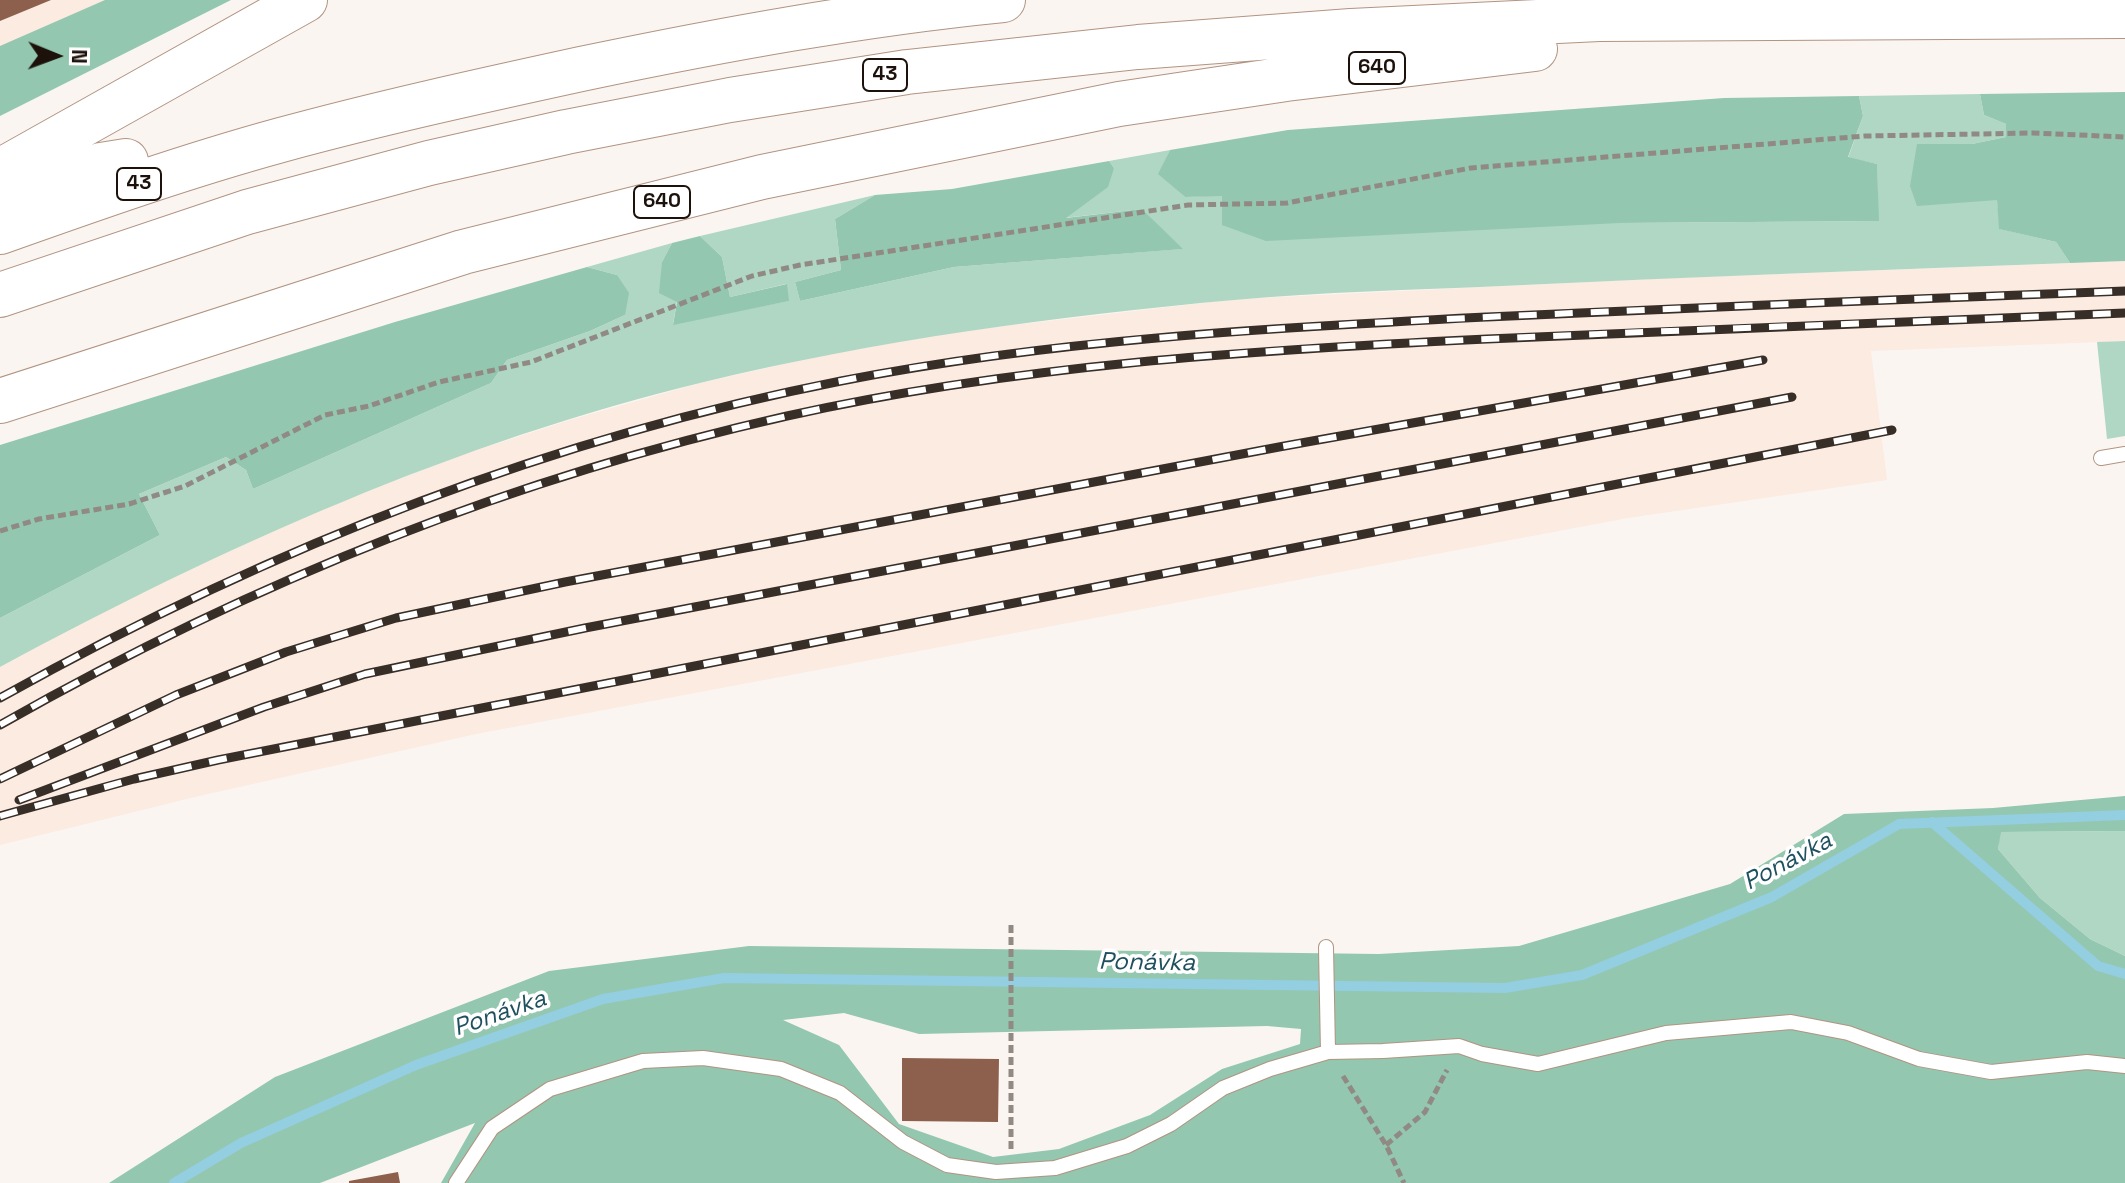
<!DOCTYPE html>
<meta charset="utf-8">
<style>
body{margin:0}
#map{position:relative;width:2125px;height:1183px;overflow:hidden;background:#fbf5f1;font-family:"Space Grotesk",sans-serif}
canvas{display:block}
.north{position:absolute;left:16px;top:16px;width:80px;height:80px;-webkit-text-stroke:6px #fff;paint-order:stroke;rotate:91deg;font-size:22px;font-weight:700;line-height:32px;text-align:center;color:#1c120b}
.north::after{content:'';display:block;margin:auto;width:28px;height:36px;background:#1c120b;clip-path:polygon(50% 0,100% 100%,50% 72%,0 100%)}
</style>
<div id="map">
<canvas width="2125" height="1183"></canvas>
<div class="north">N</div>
</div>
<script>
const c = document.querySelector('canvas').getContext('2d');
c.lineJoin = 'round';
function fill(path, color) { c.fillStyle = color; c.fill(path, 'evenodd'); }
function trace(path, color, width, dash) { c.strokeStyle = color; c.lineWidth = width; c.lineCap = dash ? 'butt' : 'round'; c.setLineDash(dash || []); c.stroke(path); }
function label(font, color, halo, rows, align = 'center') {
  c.font = font + ' "Space Grotesk",sans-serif'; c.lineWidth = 7; c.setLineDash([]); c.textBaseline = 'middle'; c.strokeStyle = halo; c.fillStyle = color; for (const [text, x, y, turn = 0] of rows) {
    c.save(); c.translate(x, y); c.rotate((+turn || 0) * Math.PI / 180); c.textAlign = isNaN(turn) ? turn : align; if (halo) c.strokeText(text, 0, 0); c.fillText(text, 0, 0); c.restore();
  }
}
const built = new Path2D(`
 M0,0H164L0,71Z
 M2125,261V341L1871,351L1887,480L1628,518L476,734L199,796L0,845V667L92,617L218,556L330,506L458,456L573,419L700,383L829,354L961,331L1238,299L1669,278Z`);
const green = new Path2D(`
 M1980,94L1984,115L2006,124V137L1972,144H1917L1997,199L2000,229L2056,242L2070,263C1881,270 1691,277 1502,286C1413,290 1323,292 1234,300C1056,316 878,340 704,382C456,442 224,546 0,667V618L160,535L139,494L226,457L246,470L253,489L491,383L507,360L590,331L625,315L617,275L587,267L672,243L662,262L677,301L673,324L788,301L786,284L730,297L722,257L700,236L875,195L835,219L841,270L795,282L800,301L954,267L1181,249L1142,209L1064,218L1114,168L1109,161L1170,150L1159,174L1185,197L1222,195L1619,223L1878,221L1877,164L1848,158L1863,116L1859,96Z
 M2125,341V436L2107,439L2097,342Z
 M2125,831V956L2090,939L2040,898L1998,849L2000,832Z`);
const forest = new Path2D(`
 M105,0H231L0,116V46Z
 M2125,92V261L2070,263L2056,242L1999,229L1997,200L1917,206L1910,186L1917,144H1972L2006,137V124L1984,115L1980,94Z
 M1859,96L1863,116L1848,157L1877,164L1879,221L1619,223L1266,241L1222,225V196L1185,197L1158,174L1170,150L1288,130L1724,98Z
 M1109,161L1114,168L1108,187L1066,218L1142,209L1183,249L954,267L800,301L795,282L841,270L835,219L875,195L952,189Z
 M700,236L722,257L730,297L787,284L789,301L673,325L677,302L659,293L662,262L672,243Z
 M587,267L617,275L629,293L625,315L590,331L507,360L491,383L253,489L246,470L226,457L139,494L160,535L0,618V445L395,322Z
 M2125,796V831L2001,832L1998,849L2040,898L2090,939L2125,956V1183H441L475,1123L320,1183H109L275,1077L549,971L749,946L1379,954L1519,946L1730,884L1844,814L1993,808ZM844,1013L919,1034L1267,1026L1301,1029L1300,1044L1222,1069L1150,1115L1059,1149L993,1157L899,1124L839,1045L783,1020Z`);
const stream = new Path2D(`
 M1932,822L2098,966L2125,974
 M174,1183L241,1143L416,1065L603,999L724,978L1505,988L1582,975L1772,897L1899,824L2125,815`);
const building = new Path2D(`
 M0,0H51L0,21Z
 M902,1058L999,1059L998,1122L902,1121Z
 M398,1172L400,1183H349V1181Z`);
const path = new Path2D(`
 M0,531L39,519L129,504L185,486L325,415L369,406L439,382L531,362L752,276L800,265L1188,205L1287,203L1471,168L1865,136L2033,133L2125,137
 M1343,1076L1386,1145L1404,1183
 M1386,1145L1425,1112L1447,1070
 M1011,1149V922`);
const service = new Path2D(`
 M2101,458L2125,454
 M1326,947L1328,1052
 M456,1183L492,1128L550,1089L643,1061L703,1058L781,1069L840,1093L903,1142L947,1165L996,1172L1055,1168L1127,1146L1171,1124L1223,1088L1270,1069L1328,1052L1383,1051L1459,1046L1482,1054L1538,1064L1666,1033L1791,1022L1848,1033L1919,1059L1991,1072L2087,1062L2125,1066`);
const trunk = new Path2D(`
 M0,171L305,0
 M0,197L101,165L126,161
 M0,232C93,199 186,166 281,140C380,113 480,91 581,69C720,40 861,14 1003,0
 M0,295L247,212L429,163L566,132L730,100L907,72L1138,47L1351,31L1599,19L2125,16
 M0,401L463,252L762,177L1119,104L1286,79L1535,49`);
const rail = new Path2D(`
 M0,698C263,551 545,439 841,381C1054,339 1271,328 1487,317C1700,307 1912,299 2125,291
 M0,725C246,585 510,478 787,416C1016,365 1252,350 1487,339C1699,329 1912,322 2125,313
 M0,779L176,695L286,652L396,618L565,582L1279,447L1763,360
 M19,800L264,707L365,674L585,628L1792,397
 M0,816L134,779L218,760L1892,430`);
const shields = [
 [1377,68,56],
 [885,75,44],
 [139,184,44],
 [662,202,56]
];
const shieldNames = [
 ["640",1377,68],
 ["43",885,75],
 ["43",139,184],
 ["640",662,202]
];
const waterNames = [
 ["Ponávka",1788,862,-28],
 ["Ponávka",1147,963,1],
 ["Ponávka",500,1014,-19]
];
fill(built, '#fbebe1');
fill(green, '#afd7c4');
fill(forest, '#93c7af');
trace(stream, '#94cee1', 10);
fill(building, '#8c604c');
trace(service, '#b19482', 16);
trace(trunk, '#b19482', 46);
trace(path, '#918a84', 5, [8, 4]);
trace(service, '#fff', 14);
trace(trunk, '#fff', 44);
trace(rail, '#382e28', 9);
trace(rail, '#fff', 6, [18]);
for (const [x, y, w] of shields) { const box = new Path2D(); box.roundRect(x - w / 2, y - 16, w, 32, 6); c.fillStyle = '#fff'; c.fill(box); trace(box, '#1c120b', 2); }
label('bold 20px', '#1c120b', null, shieldNames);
label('italic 24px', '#1f505f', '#fff', waterNames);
</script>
